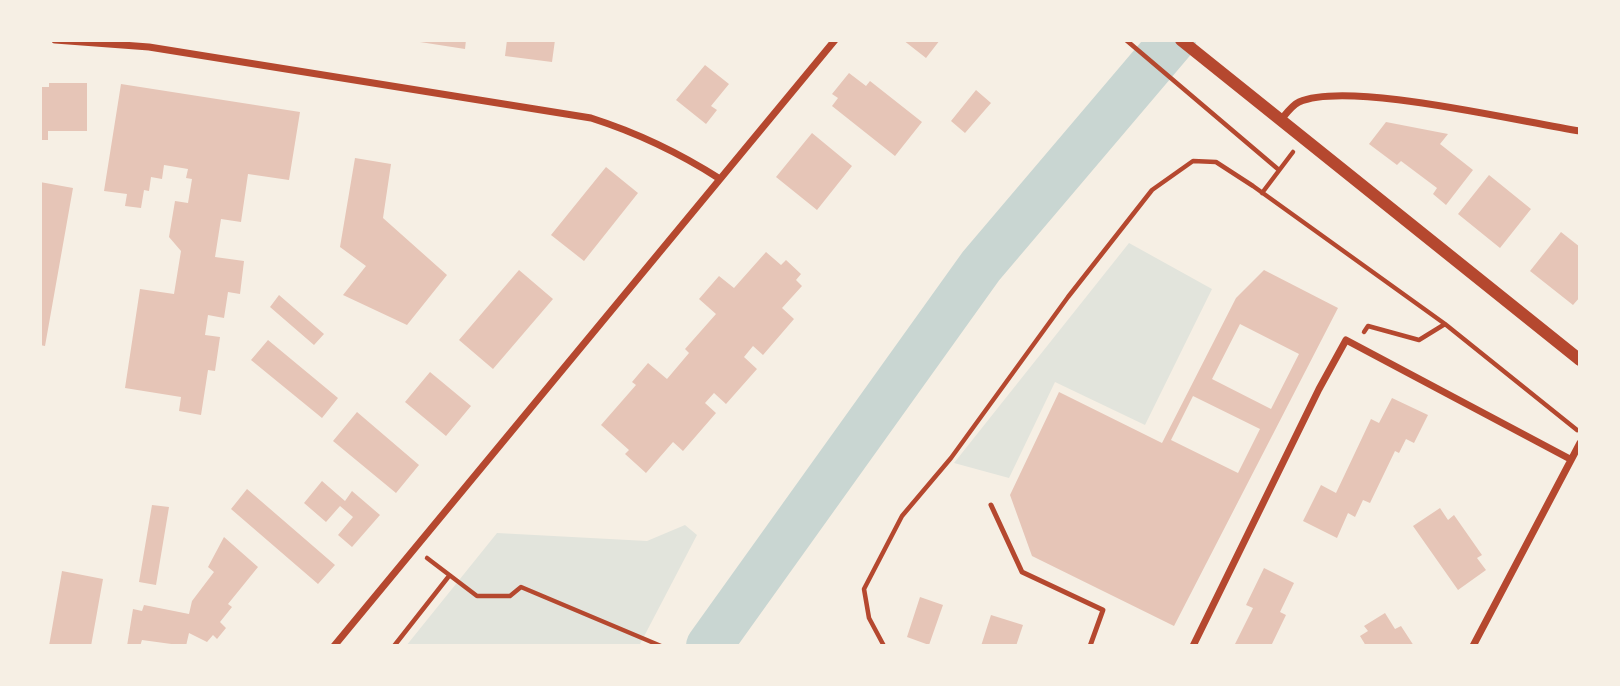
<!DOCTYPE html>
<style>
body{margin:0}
#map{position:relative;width:1620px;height:686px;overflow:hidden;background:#f6efe4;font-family:Jost,sans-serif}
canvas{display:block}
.frame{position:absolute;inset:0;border:42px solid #f6efe4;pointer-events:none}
</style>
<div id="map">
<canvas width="1620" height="686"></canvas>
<div class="frame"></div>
</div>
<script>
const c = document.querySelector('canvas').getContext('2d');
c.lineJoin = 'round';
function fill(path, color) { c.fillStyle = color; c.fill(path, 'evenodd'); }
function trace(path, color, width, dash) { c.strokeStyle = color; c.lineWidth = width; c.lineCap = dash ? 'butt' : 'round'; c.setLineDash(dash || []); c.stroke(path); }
const green = new Path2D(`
 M1129,243L1212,289L1145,425L1055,382L1009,478L954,463Z
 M685,525L697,535L639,646H406L497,533L647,541Z`);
const river = new Path2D(`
 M709,646L981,266L1173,40`);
const building = new Path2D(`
 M407,40H466L465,49Z
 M507,40H555L552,62L505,56Z
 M903,40H940L926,58Z
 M705,65L729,84L711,106L717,110L706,124L676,100Z
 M849,73L866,86L870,81L922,122L895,156L832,106L838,98L832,94Z
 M49,83H87V131H48V140H40V87H49Z
 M121,84L300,112L289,180L248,174L241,222L221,219L215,257L244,261L240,294L228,292L224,318L208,315L205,335L220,337L215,371L208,370L201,415L179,411L181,397L125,388L140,289L174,294L181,251L169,237L175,201L188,203L192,179L186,178L188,169L164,165L162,179L151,177L149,191L144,190L141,208L125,206L127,194L104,191Z
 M976,90L991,103L965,133L951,121Z
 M1386,122L1448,134L1440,144L1473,170L1446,205L1433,194L1437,188L1401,161L1397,165L1369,144Z
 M812,133L852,166L817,210L776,177Z
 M355,158L391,164L383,218L447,275L407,325L343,295L366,266L340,247Z
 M606,167L638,193L584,261L551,235Z
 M1489,175L1531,209L1500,248L1458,214Z
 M40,182L73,188L45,346L40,345Z
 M1561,232L1580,247V297L1573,305L1530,271Z
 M766,252L781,265L786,260L801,274L796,280L802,286L782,308L794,319L763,355L753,346L744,357L757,369L726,404L714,393L705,403L716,413L683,451L673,442L646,473L625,454L629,450L601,425L636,385L632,382L648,363L667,379L689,353L685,349L716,314L699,299L719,276L734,288Z
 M519,270L553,299L493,369L459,340Z
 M1264,270L1338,308L1174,626L1032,556L1010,495L1059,392L1162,443L1236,298ZM1240,324L1299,354L1271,409L1212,379ZM1193,396L1260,429L1238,473L1171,440Z
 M279,295L324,334L314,345L270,307Z
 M268,340L338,398L322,418L251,360Z
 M430,372L471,406L446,436L405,402Z
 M1392,398L1428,415L1414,443L1406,439L1399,453L1395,451L1370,503L1363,500L1355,517L1348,513L1337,538L1303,521L1321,485L1336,493L1371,419L1379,423Z
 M357,412L419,465L396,493L333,441Z
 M322,481L345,501L352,491L380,515L352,547L338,535L353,517L340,506L326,522L304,503Z
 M247,489L335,565L318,584L231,509Z
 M152,505L169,507L156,585L139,582Z
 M1440,508L1448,520L1454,515L1482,555L1477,558L1486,570L1458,590L1413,526Z
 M224,537L258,567L228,604L232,607L220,622L226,628L217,639L213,635L207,642L189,633L186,646L142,640L140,646H127L133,609L142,611L144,605L189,614L192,601L214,572L208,567Z
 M1264,568L1294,583L1280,612L1286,615L1271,646H1234L1253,608L1246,605Z
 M62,571L103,579L91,646H49Z
 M920,597L943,605L929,645L907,637Z
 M1385,613L1395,629L1401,626L1414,646H1366L1360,636L1368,631L1364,626Z
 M991,615L1023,625L1016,646H981Z`);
const path = new Path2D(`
 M1126,40L1279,170
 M1262,193L1293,152
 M1364,332L1368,326L1419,340L1445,324
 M427,558L477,596H510L521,587L661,646
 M394,646L449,576
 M884,646L869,618L864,589L902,516L951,458L1068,297L1152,190L1193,161L1216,162L1253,186L1445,324L1577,430`);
const service = new Path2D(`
 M991,505L1022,572L1103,610L1090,646`);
const minor = new Path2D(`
 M55,40L149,47L591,118C638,133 678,152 720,179
 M1280,121C1285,115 1292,105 1299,102C1348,80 1520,122 1580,131
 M334,646L835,40
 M1193,646L1319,389L1346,340L1570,459
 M1473,646L1580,443`);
const tertiary = new Path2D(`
 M1181,40L1580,360`);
fill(green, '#e2e4dc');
trace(river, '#c9d6d2', 46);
fill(building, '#e6c5b7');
trace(path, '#b5482f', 4.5);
trace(service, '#b5482f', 5);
trace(minor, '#b5482f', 7);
trace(tertiary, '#b5482f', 12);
</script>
